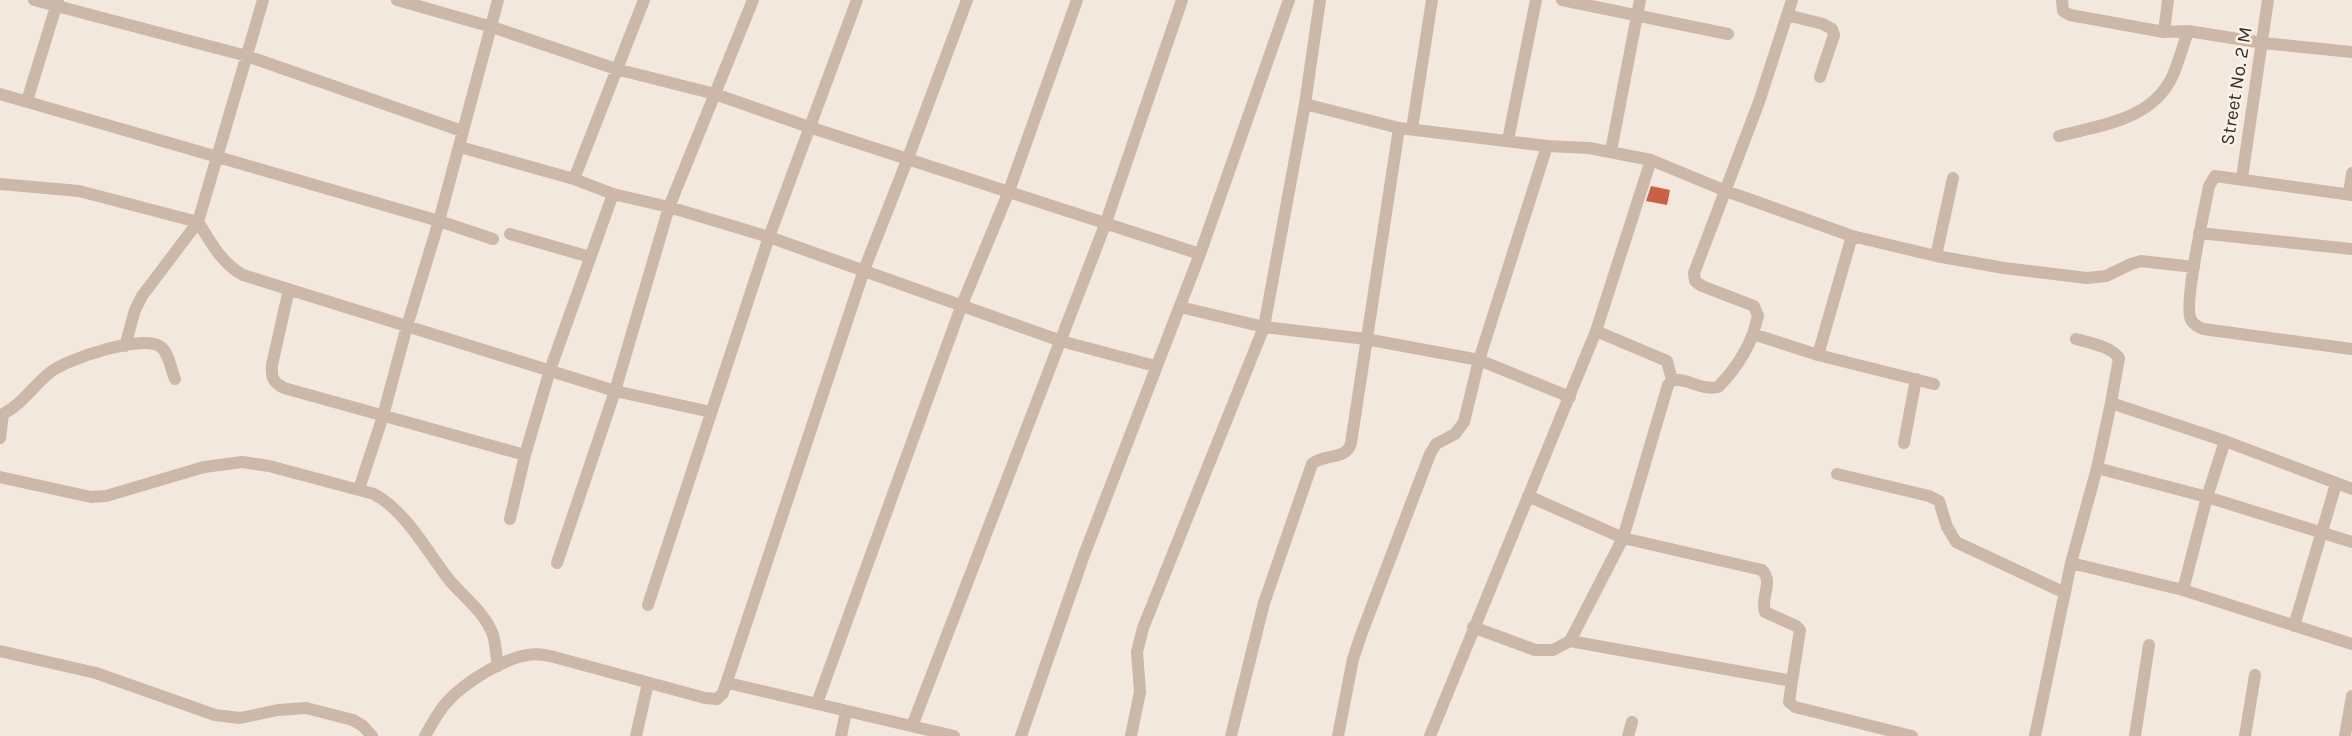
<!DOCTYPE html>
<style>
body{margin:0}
canvas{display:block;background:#f3e8dd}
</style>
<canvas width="2352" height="736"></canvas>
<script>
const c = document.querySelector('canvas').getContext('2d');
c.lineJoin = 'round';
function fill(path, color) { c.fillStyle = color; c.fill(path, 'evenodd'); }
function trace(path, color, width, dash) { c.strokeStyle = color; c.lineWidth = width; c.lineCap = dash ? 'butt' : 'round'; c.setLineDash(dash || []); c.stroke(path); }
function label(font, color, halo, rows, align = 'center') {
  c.font = font + ' Karla,sans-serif'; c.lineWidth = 5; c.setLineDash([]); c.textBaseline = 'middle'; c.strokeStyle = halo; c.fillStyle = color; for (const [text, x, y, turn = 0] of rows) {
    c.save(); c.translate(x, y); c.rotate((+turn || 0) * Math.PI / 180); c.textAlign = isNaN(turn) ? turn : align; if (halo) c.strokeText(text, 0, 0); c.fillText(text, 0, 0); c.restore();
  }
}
const building = new Path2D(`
 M1651,186L1670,190L1667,205L1646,201Z`);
const minor = new Path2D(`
 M34,0L247,56L462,131
 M397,0L492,27L616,69L715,94L809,127L1200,254
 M1562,0L1728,34
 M2062,0L2063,11L2070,15L2164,32L2188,31L2263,43L2352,52
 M1787,15L1823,24L1832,29L1834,35L1820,77
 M2164,32L2168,0
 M0,94L439,221L493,239
 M27,101L58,0
 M1305,104L1399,128L1547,146L1589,148L1651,160L1726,191L1852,236L1936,256L2004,268L2087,278L2106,276L2131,264L2141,261L2194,267
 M1412,129L1432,0
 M2059,136C2101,125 2153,120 2173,75C2179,61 2183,46 2188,31
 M1508,140L1536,0
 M460,147L574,179L613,194L669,207L769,237L1061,341L1155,366
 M1611,151L1640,0
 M2242,178L2268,0
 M574,179L644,0
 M0,184L79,191L198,222C211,242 221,263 243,275L615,391L711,412
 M2349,194L2352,173
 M2352,195L2215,176L2209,186C2205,207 2183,306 2191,320C2194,325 2198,327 2203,329L2352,349
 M2199,233L2352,249
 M510,234L590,257
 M1852,236L1818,355L1934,384
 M1936,256L1953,178
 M289,289L272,365C271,378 273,382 284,388L525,455
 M1180,307L1264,327L1366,339L1479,360L1570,397
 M1596,331L1667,361L1672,380
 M1753,334L1758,316L1754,306L1702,286L1695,281L1694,273L1759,102L1792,0
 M2076,339C2090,343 2110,346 2119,358L2111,403
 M125,346L135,310L142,296L198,222L263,0
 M0,438L3,414C23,404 34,384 52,371C68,359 144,333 161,347C169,354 171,369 175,379
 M1904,443L1916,379
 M2097,468L2111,403L2225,441
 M1837,474L1929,496L1939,501L1947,527L1956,542L2065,593
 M0,477L91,497L106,496L204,467L242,462L269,466L374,494C407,512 427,552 450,581C464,597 486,614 493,635C496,645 496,656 498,666
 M359,489L383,416L407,326L439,221L498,0
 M1528,496L1623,538L1762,570C1774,582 1760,598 1765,612L1796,626L1800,630L1792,681
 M510,519L525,455L550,370L613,194
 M557,563L615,391L669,207L753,0
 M2071,563L2183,590L2352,644
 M2183,590L2207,497L2225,441L2352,489
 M648,605L769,237L857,0
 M2294,626L2336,484
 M1473,627L1535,650H1553L1570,641L1792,681L1789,702L1795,707L1912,736
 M1570,641L1623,538L1668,385L1672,380C1689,378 1701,391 1718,387C1734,371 1745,355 1753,334L1818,355
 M0,651L96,673L215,715L240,718L278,710L306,708L353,720L363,726L372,736
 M728,683L954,736
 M817,703L961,307L1009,191L1077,0
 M912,726L1105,225L1182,0
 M425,736C432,724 438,711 448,701C464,683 504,658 528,655C537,653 545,655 554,657L705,698L717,699L723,693L864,270L908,158L967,0
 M636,736L648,683
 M841,736L846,712
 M1021,736L1084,555L1200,254L1289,0
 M1131,736L1140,692L1137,652L1143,628L1264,327L1305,104L1320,0
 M1231,736L1264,603L1312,464C1325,453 1346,461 1351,443L1399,128
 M1338,736L1353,659L1361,635L1430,454L1436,444L1455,434L1464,422L1479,360L1547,146
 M1430,736L1596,331L1651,160
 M1628,736L1632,722
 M2035,736L2071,563L2097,468L2207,497L2352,542
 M2135,736L2149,645
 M2245,736L2255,675
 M2345,736L2352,696`);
const streetNames = [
 ["Street No. 2 M",2237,86,-81]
];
fill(building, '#cb6143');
trace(minor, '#ccb8a8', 12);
label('19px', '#392d28', '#fbf2ea', streetNames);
</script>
